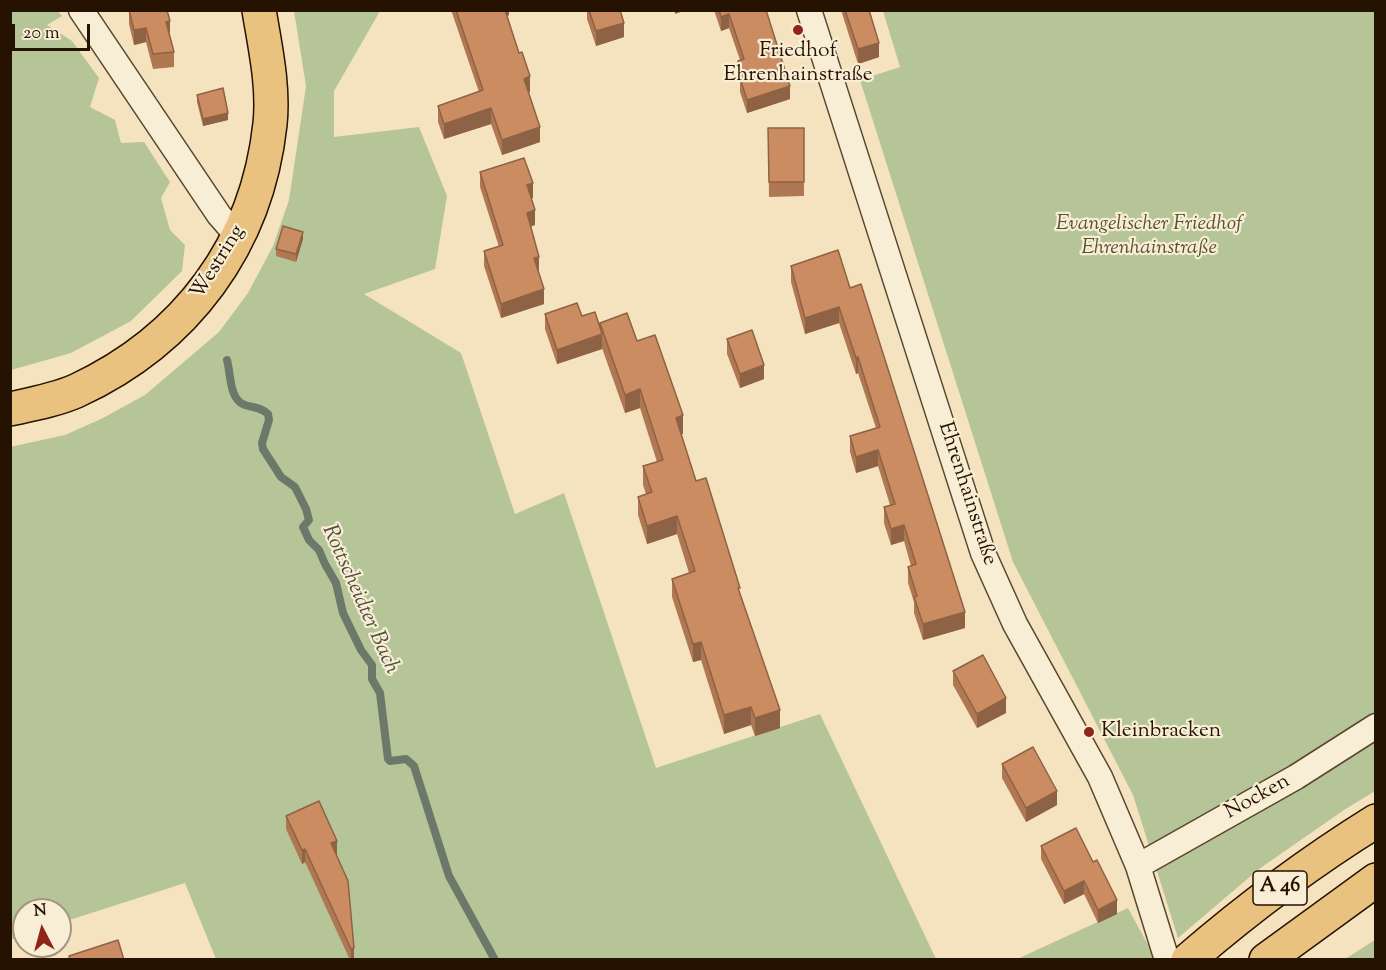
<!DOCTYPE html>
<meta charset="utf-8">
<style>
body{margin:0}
#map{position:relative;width:1386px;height:970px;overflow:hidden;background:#f5e3bf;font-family:"Sorts Mill Goudy",serif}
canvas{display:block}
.frame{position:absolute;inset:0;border:12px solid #251200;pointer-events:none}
.north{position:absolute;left:12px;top:898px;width:60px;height:60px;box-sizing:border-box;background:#f8edd5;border:2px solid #a49580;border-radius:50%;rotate:354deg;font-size:16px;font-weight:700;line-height:24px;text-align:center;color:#251200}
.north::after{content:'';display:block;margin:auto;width:21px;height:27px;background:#8f2418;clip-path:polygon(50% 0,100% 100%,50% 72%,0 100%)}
.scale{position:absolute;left:12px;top:24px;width:78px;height:27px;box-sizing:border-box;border:3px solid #251200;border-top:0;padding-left:8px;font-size:18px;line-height:21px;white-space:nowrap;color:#251200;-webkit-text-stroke:4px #f8edd5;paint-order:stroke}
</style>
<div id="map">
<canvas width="1386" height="970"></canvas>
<div class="frame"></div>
<div class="north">N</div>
<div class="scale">20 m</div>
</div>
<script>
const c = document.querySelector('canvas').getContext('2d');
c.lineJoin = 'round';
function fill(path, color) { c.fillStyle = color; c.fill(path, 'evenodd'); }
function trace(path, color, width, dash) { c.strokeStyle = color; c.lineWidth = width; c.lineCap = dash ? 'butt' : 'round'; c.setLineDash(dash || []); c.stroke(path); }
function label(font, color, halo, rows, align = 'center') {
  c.font = font + ' "Sorts Mill Goudy",serif'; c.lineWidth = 4.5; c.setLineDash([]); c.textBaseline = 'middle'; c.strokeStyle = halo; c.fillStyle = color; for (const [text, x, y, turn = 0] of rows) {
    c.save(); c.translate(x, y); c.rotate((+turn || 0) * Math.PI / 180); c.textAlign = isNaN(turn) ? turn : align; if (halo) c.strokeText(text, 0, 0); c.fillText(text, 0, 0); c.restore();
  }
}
const green = new Path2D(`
 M10,11H58L62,16L47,25L72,41L99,78L90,107L115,120L121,143L144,142L170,182L161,198L170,230L185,245L182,271L131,321L71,353L11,370Z
 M294,11H380L334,91V137L419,127L447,196L435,269L364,294L461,353L515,514L564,493L656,768L820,714L936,959H216L185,883L60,923V910H24V935L11,940L10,447L65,435L101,419L145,395L219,332L248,293L273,246L289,200L306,86Z
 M883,11H1375V791L1344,810L1259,869L1178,938L1133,795L1013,562L860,80L900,67Z
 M1128,908L1155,958L1153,960H1015Z
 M1375,940V959H1345Z`);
const stream = new Path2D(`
 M227,360C231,374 229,400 245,405C254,408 261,407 268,414L269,420L262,443L263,449L281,477L295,487L306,509L309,520L303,527L309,540L319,550L325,564L336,583L343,613L361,650L372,665V679L380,693L388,759L390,761L406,759L414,766L449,876L495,960`);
const minor = new Path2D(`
 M81,10L219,215L239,238
 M809,10L983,553L1015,624L1100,777L1138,866L1167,960
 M1138,866L1296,777L1376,726`);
const primary = new Path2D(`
 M10,409C33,404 55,400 76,391C186,340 257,245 270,124C274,86 265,47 259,10`);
const motorway = new Path2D(`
 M1188,960C1247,909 1310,862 1376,821
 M1266,960L1376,880`);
const wall = new Path2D(`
 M129,10L170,35L174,52V67L153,69L146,42L134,45L129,24Z
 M451,10H509V15L507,16L530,92H528L540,142L502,155L491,124L444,139L438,122V106L479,92Z
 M587,10H620L624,37L596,46L587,19Z
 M714,10H766L790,99L747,113L740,92V83L738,75V61L740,60L729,28L721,31Z
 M841,10H869L879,57L858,64Z
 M197,95L228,120L203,126L197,102Z
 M768,128H804V196L769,197Z
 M480,172L533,198H531L535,225L531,226L539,271L538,272L544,304L501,318L484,266V251L499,247L480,187Z
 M303,239L296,262L276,256V249Z
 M791,266L850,288L965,628L923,640L914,613V602L908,583V567L911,566L904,541L891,545L884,523V507L890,505L878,466L856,473L850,452V436L876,428L858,373L856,374L839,323L805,334L791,282Z
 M545,314L582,316L600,327V323L637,341L683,434H681L696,481L740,594L780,728L755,736L751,725L724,734L701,660L693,662L672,597V579L689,573L677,534L647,544L638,515V497L646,494L643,485V466L657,462L640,408L625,413L602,348V349L557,364L545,329Z
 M727,339L764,379L740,388L727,354Z
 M953,671L1006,713L977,728L953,685Z
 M1002,764L1057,805L1026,822L1002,778Z
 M286,816L337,854L336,855L354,960H350L305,862L302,864L286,829Z
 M1076,828L1117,914L1098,923L1084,894L1064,904L1041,859V846Z`);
const shadedWall = new Path2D(`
 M502,10H509V15L502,18Z
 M675,10H686L675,14Z
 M729,14V28L721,31V17Z
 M170,21V35L166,22Z
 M624,23V37L596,46V31Z
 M146,28V42L134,45V30Z
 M879,43V57L858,64V49Z
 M530,76V92L524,94V79Z
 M790,86V99L747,113V100Z
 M491,108V124L444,139V124Z
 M228,113V120L203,126V119Z
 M540,127V142L502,155V140Z
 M533,183V198L527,200V185Z
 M535,210V225L527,228V213Z
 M303,232V239L296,262V254Z
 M539,257V271L534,273V258Z
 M544,289V304L501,318V304Z
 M839,307V323L805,334V318Z
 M602,334V349L557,364V350Z
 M858,357V373L856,374V358Z
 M764,365V379L740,388V374Z
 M640,389V408L625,413V395Z
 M683,415V434L676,436V418Z
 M878,450V466L856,473V457Z
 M677,516V534L647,544V526Z
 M904,525V541L891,545V529Z
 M965,612V628L923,640V624Z
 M701,642V660L693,662V644Z
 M1006,698V713L977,728V714Z
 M751,707V725L724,734V715Z
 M780,710V728L755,736V718Z
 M1057,791V805L1026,822V808Z
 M337,841V854L331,857V843Z
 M305,849V862L302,864V850Z
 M1084,881V894L1064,904V891Z
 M1117,900V914L1098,923V910Z
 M354,948V960H351V949Z`);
const building = new Path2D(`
 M129,10H167L170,21L166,22L174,52L153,54L146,28L134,30Z
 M456,10H505L519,53L522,52L530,76L524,79L540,127L502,140L491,108L444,124L438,106L483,90Z
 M589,10H620L624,23L596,31Z
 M719,10H766L790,86L747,100L740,78L743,77L738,61L744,59L729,14L721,17Z
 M845,10H869L879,43L858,49Z
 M223,88L228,113L203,119L197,95Z
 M768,128H804V182H769Z
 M524,158L533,183L527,185L535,210L527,213L539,257L534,258L544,289L501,304L484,251L503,245L480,172Z
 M283,226L303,232L296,254L276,249Z
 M838,250L850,288L861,284L965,612L923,624L914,597L917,596L908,567L916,564L904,525L891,529L884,507L895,504L878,450L856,457L850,436L880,427L858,357L856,358L839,307L805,318L791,266Z
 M577,303L582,316L595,312L602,334L557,350L545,314Z
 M627,313L637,341L655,335L683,415L676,418L696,481L706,478L740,588H738L780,710L755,718L751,707L724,715L701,642L693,644L672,579L695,571L677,516L647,526L638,497L652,492L643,466L663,460L640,389L625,395L600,323Z
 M752,330L764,365L740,374L727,339Z
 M983,655L1006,698L977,714L953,671Z
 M1033,747L1057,791L1026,808L1002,764Z
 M319,801L337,841L331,843L348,881L354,948L351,949L305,849L302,850L286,816Z
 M1076,828L1093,862L1097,860L1117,900L1098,910L1084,881L1064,891L1041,846Z
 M118,940L124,960H70L69,956Z`);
const markers = [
 [798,30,6,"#8f2418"],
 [1089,732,6,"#8f2418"]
];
const shields = [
 [1280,888,54]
];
const shieldNames = [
 ["A 46",1280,888]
];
const poiNames = [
 ["Friedhof",798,52],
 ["Ehrenhainstraße",798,76],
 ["Kleinbracken",1101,732,"left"]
];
const parkNames = [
 ["Evangelischer Friedhof",1149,225],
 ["Ehrenhainstraße",1149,249]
];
const streetNames = [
 ["Westring",219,263,-58],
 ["Ehrenhainstraße",966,494,72],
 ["Nocken",1258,798,-29]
];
const waterNames = [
 ["Rottscheidter Bach",359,600,66]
];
fill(green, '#b5c597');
trace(stream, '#6c796a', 8);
trace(minor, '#594630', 27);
trace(primary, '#251200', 36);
trace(motorway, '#251200', 36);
trace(minor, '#f8edd5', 24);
trace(primary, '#eac280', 33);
trace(motorway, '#eac280', 33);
fill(wall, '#af7853');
fill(shadedWall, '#8e6244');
fill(building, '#cb8c61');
trace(building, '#8e6244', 1.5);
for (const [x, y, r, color] of markers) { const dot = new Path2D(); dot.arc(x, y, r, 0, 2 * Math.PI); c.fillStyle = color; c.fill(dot); trace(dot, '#f8edd5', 2); }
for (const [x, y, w] of shields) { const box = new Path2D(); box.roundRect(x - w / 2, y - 17, w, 34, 4.5); c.fillStyle = '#f8edd5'; c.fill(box); trace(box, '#251200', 1.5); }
label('bold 20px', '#251200', null, shieldNames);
label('21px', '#251200', '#f8edd5', poiNames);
label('italic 21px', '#575135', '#f8edd5', parkNames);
label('21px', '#251200', '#f8edd5', streetNames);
label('italic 22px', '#4f4e3e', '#f8edd5', waterNames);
</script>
